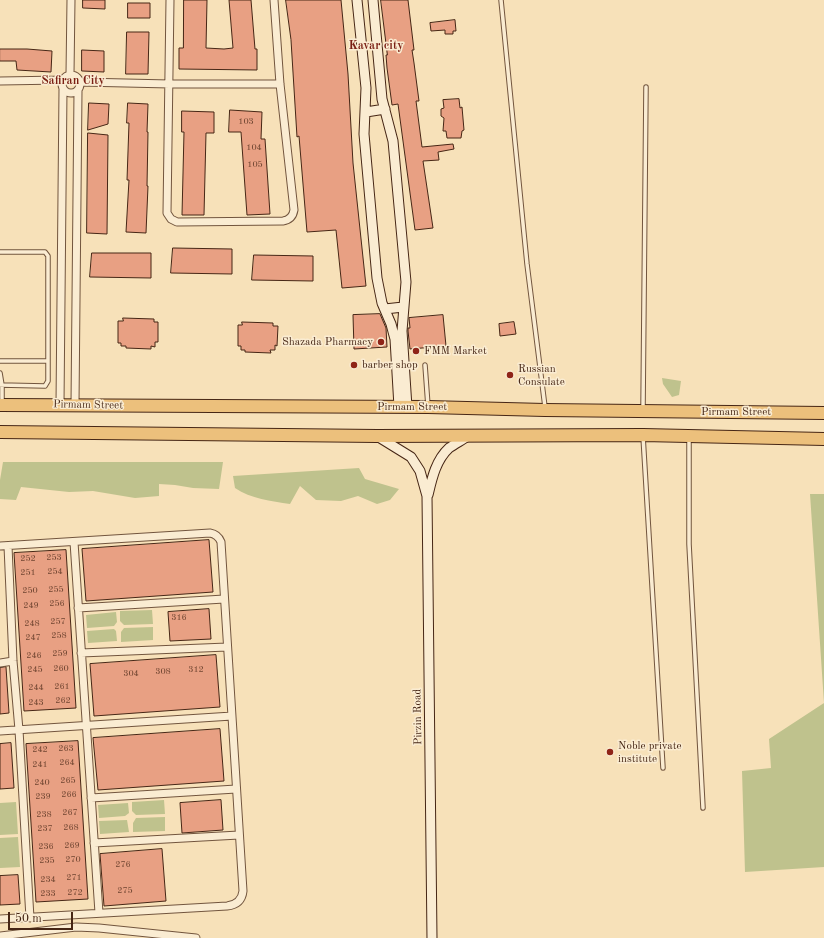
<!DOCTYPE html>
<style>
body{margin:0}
#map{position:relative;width:824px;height:938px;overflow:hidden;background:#f7e1b9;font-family:"Old Standard TT",serif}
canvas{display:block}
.scale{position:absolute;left:8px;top:912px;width:65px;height:18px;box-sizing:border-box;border:2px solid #462615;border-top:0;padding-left:5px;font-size:12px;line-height:14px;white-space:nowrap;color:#462615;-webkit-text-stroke:3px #faecd2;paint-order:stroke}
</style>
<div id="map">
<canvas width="824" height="938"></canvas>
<div class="scale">50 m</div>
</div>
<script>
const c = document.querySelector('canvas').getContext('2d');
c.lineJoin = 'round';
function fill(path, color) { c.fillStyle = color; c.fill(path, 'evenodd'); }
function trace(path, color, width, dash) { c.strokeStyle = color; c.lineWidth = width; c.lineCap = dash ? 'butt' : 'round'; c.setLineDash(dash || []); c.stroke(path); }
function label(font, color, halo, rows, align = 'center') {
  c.font = font + ' "Old Standard TT",serif'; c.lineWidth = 3; c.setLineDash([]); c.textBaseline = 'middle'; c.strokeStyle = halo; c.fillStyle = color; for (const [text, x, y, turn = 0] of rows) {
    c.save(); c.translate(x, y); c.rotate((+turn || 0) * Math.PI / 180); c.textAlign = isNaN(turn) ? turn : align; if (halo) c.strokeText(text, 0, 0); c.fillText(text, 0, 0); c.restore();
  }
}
const green = new Path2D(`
 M662,378L681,381L679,395L672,397L663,384Z
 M3,462H223L219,489L193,488L175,485L159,484V496L135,498L93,491L69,492L21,487L16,500L0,499V480Z
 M359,468L365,479L399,489L390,500L377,504L358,496L341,501L316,500L300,486L290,504C271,501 251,499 235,488L233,476Z
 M810,494H824V867L745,872L742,771L771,768L769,739L824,703Z
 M152,610L153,624L124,625L120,621V611Z
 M116,612L117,622L114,626L87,628L86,615Z
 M153,627V640L121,642V632L124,628Z
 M114,629L116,631L117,641L88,643L87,631Z
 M164,800L165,814L136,815L132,811V802Z
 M16,802L18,834L0,835V803Z
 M128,803L129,813L125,816L99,818L98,805Z
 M165,817V831L133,832V823L136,818Z
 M127,820L129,832L100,834L99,821Z
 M18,837L20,867L0,868V838Z`);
const building = new Path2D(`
 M83,0H105V9L83,8Z
 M184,0H207L206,48L224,49L233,48L229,0H251L255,49H257V70L179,69V48H183Z
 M286,0H341L348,74L353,163L366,286L342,288L336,230L307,232L299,136L297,137L291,40Z
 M381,0H408L414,50H412L414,63L419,101H416L422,147L453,144L454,149L438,152L439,160L423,161L433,228L415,230L398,104L392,105L387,68L386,55H387Z
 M128,3H150V18H128Z
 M455,20L456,31H453V34H445V30L431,31L430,23Z
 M127,32H149L148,74H126Z
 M0,49H27L52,51L51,72L17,70L16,61H0Z
 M82,50L104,51V72L82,71Z
 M459,99L460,108L462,107L464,130L462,131L461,138H447L446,131H443L444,118L441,116V109L444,108L443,100Z
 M89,103L109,104L108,124L88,130Z
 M128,103L148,104L147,132H148L147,186H148L146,233L126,232L129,180H127L129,123H127Z
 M230,110L262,112L261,139H265L270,214L247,215L241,132H229Z
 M182,111L214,112V133H206L204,215H182L184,132H182Z
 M88,133L108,135L107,234L87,233Z
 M173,248L232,249V274L171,273Z
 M92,253H151V278L90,277Z
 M254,255L313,256V281L252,280Z
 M380,314L386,328L387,347L354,349L353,315Z
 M443,315L446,346L410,349L408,331V328H410L409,318Z
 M123,318L154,319V322H158V342H155V347L151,346V349L126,348V346H121V343H118V321H123Z
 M242,322L273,323V326H278L277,346L275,345V350H270L271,353L245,352V350H241V346H238V325H242Z
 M514,322L516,334L500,336L499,324Z
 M209,540L213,592L86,601L82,549Z
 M66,550L76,708L24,711L14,553Z
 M209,609L211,639L170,641L168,612Z
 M216,655L220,707L94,716L90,664Z
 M6,667L9,713L0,714V668Z
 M220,729L224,781L98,790L93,738Z
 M78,741L88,899L36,902L26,744Z
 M11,743L14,788L0,789V744Z
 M221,800L223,830L182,833L180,803Z
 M162,849L166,901L104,906L100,854Z
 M18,875L20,904L0,905V876Z`);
const lane = new Path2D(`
 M501,0L527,264L545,407
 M0,252H45L48,256V381L45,386L0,385
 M0,361H48
 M425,365L428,406
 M0,373L2,385V404
 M643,408L646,87
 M643,436L663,768
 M689,437V544L703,808`);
const street = new Path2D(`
 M170,0L167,213L171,219L177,222L283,221C290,220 293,216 294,210L280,84L274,0
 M70,74L71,0
 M62 84a9 9 0 1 1 18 0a9 9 0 1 1-18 0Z
 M0,81L62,80
 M81,82L170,84H280
 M60,404L63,89
 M75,404L78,91
 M74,542L99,913
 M0,546L210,533C216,534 219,537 221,542L243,891C242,900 237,905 227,906L0,919
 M8,546L13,661L19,730L30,918
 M78,608L224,599
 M81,653L227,647
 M0,663L13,661
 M0,731L232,716
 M91,798L236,789
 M94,843L239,835
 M0,936L76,927L99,928L196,938`);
const secondary = new Path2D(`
 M357,0L366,88L364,134L377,278L382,303L391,324L395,339L399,407
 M373,0L382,99L393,141L406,282L402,331L407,407
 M366,112L385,109
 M385,309L403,307
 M377,436L411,457L420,471L427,496L432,938
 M428,495C432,478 436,460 449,448C455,444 462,440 468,436`);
const highway = new Path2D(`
 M0,405L428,407L545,410L824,413
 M0,432L377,436L643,435L824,439`);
const markers = [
 [381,342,4,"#8f2418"],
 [416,351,4,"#8f2418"],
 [354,365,4,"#8f2418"],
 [510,375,4,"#8f2418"],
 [610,752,4,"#8f2418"]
];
const numberNames = [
 ["103",246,122],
 ["104",254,148],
 ["105",255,165],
 ["253",54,558],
 ["252",28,559],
 ["254",55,572],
 ["251",28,573],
 ["255",56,590],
 ["250",30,591],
 ["256",57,604],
 ["249",31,606],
 ["316",179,618],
 ["257",58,622],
 ["248",32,624],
 ["258",59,636],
 ["247",33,638],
 ["259",60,654],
 ["246",34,656],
 ["260",61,669],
 ["245",35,670],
 ["312",196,670],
 ["308",163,672],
 ["304",131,674],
 ["261",62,687],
 ["244",36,688],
 ["262",63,701],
 ["243",36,703],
 ["263",66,749],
 ["242",40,750],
 ["264",67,763],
 ["241",40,765],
 ["265",68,781],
 ["240",42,783],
 ["266",69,795],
 ["239",43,797],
 ["267",70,813],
 ["238",44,815],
 ["268",71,828],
 ["237",45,829],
 ["269",72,846],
 ["236",46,847],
 ["270",73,860],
 ["235",47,861],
 ["276",123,865],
 ["271",74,878],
 ["234",48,880],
 ["275",125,891],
 ["272",75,893],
 ["233",48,894]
];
const poiNames = [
 ["Shazada Pharmacy",373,342,"right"],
 ["FMM Market",424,351],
 ["barber shop",362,365],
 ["Russian",518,369],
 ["Consulate",518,382],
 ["Noble private",618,746],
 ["institute",618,759]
];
const streetNames = [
 ["Pirmam Street",88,405,1],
 ["Pirmam Street",412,407],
 ["Pirmam Street",736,412],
 ["Pirzin Road",418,717,-91]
];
const neighbourhoodNames = [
 ["Kavar city",376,46],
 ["Safiran City",73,81]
];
fill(green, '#bfc28d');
fill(building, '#e8a083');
trace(building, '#462615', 1);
trace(lane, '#72553e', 5.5);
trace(street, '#72553e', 9);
trace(secondary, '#462615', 11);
trace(highway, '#462615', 14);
trace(lane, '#faecd2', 3.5);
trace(street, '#faecd2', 7);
trace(secondary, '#faecd2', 9);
trace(highway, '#ecc07c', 12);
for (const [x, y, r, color] of markers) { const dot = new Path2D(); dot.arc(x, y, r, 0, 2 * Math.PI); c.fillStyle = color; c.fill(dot); trace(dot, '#faecd2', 1.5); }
label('9px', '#6e4430', null, numberNames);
label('11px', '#462615', '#faecd2', poiNames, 'left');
label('11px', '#462615', '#faecd2', streetNames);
label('bold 12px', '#7a1f14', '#faecd2', neighbourhoodNames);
</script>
